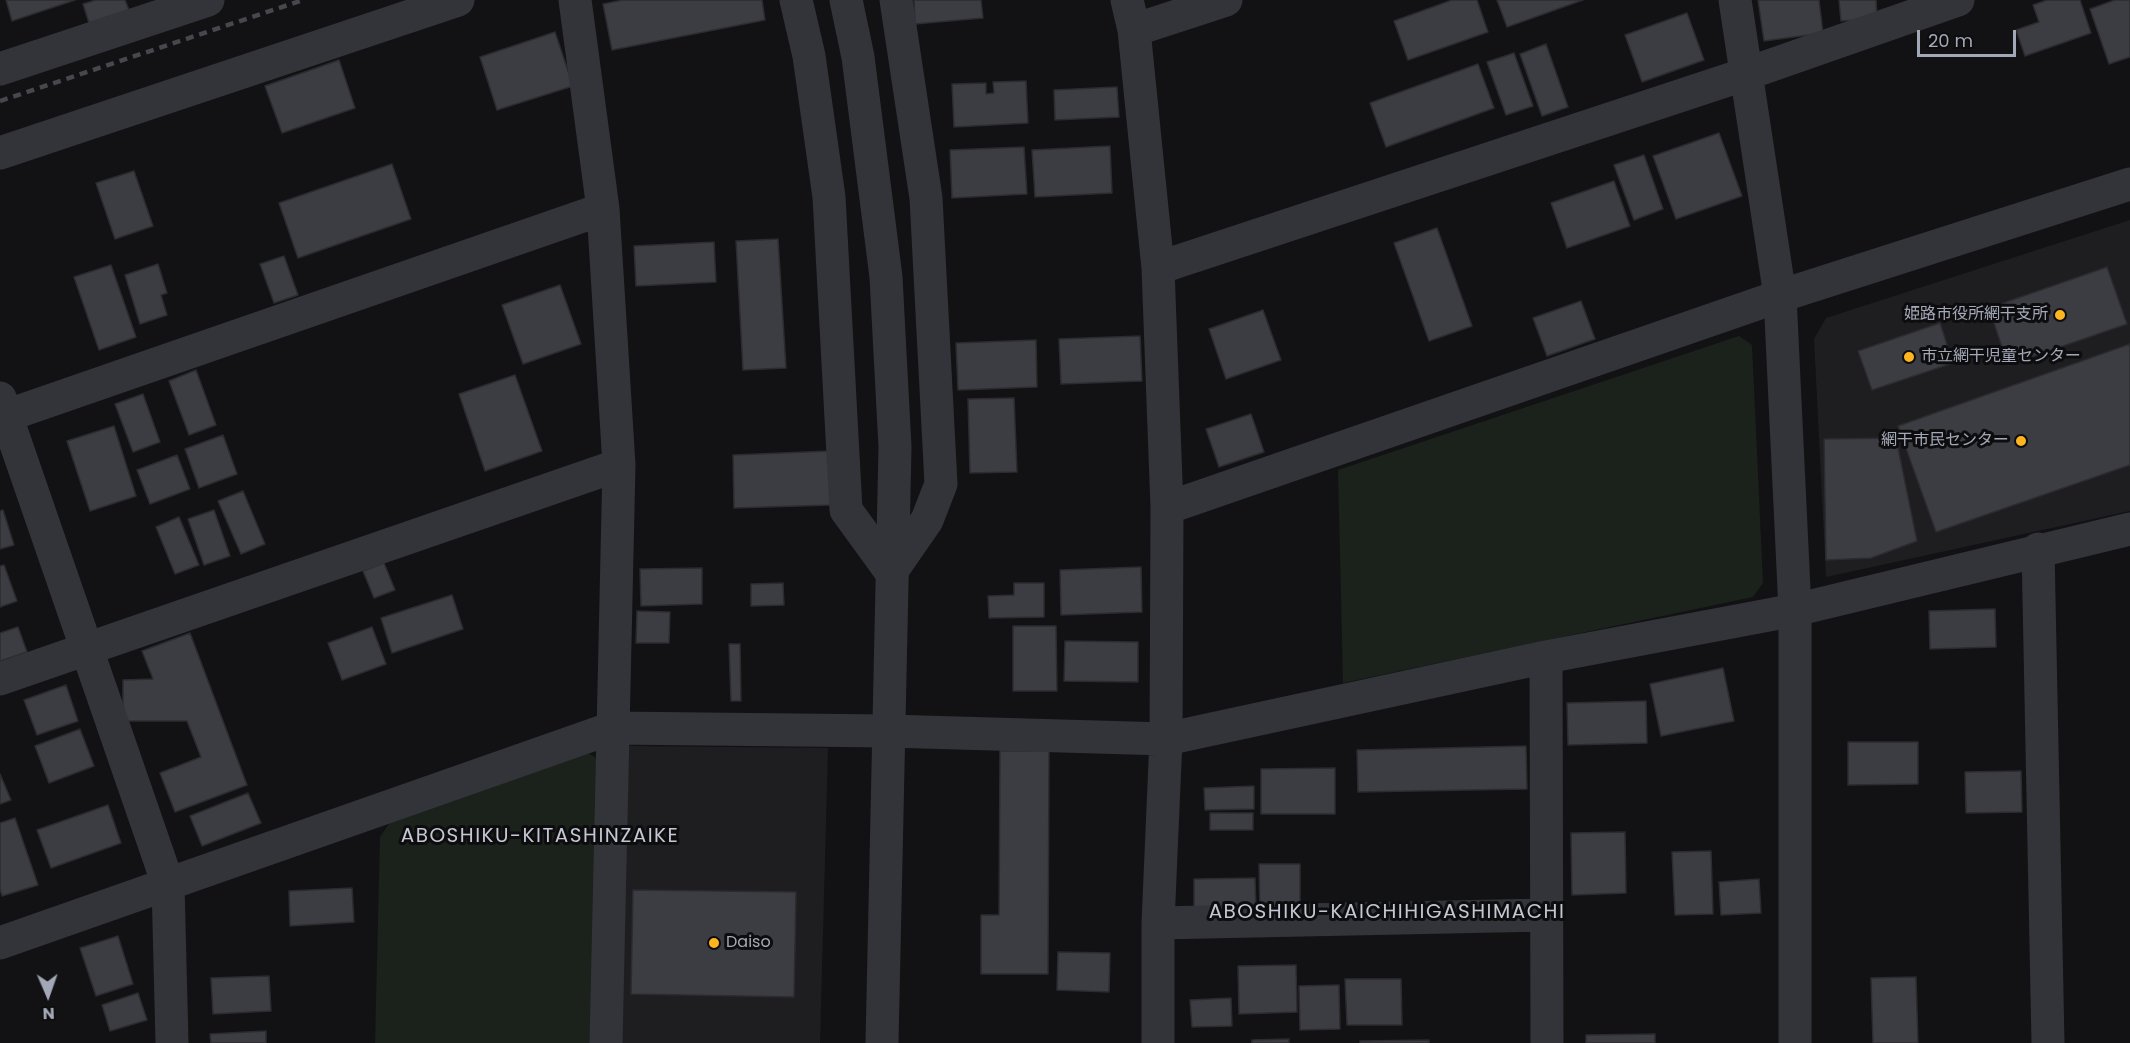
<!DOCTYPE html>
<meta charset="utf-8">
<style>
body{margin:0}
#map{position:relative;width:2130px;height:1043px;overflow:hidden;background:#121214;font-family:Poppins,sans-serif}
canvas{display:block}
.north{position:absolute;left:18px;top:965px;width:60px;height:60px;-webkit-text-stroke:4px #0d0d0f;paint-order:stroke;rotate:178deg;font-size:16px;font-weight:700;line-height:24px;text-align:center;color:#a3a8b6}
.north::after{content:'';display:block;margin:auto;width:21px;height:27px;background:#a3a8b6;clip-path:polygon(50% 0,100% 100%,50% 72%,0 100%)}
.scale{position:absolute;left:1917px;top:30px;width:99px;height:27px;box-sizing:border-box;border:3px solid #a3a8b6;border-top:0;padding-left:8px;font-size:18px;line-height:21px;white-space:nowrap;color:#a3a8b6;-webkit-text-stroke:4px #0d0d0f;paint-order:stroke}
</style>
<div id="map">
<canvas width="2130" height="1043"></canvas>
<div class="north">N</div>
<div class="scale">20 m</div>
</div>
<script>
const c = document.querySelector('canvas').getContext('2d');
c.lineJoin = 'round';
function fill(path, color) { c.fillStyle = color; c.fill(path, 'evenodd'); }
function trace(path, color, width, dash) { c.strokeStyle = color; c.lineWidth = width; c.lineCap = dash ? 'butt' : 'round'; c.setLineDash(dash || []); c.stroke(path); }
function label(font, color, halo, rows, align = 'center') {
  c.font = font + ' Poppins,"Noto Sans JP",sans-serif'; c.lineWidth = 6; c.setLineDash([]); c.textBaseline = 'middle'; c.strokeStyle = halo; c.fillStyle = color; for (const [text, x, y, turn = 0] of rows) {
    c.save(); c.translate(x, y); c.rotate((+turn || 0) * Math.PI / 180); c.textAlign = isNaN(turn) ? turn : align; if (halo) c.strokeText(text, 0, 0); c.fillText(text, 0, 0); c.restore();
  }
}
const built = new Path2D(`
 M2130,220V511L1826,577L1814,339L1826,318Z
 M629,746L828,748L820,1043H620Z`);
const green = new Path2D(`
 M1739,336L1752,345L1763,583L1753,597L1343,683L1338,470Z
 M584,751L602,761L594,1043H375L380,837L393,818Z`);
const building = new Path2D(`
 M6,0H75L12,21Z
 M96,0H125L129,10L89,23L83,4Z
 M623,0H762L765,20L612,50L603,4Z
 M914,0H981L983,18L915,24Z
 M1452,0H1477L1488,32L1408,60L1394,21Z
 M1497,0H1583L1507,27Z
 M1758,0H1819L1823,33L1764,41Z
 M1839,0H1876L1877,19L1841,21Z
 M2047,0H2080L2091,33L2025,56L2016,30L2039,22L2033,5Z
 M2115,0H2130V57L2109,64L2090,9Z
 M1687,13L1704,60L1642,82L1625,35Z
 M555,32L573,86L497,110L480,57Z
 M1546,44L1568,107L1542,116L1520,54Z
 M1514,53L1533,106L1506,115L1487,62Z
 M339,60L355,108L282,133L265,86Z
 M1478,64L1494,108L1386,147L1370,103Z
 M1026,81L1028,123L954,127L952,84L986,83V94L994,93L993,82Z
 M1117,87L1119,117L1055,120L1054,90Z
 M1719,133L1742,196L1676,219L1653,156Z
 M1110,146L1112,193L1035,197L1032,150Z
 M1024,147L1027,194L952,198L950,150Z
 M1644,155L1663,209L1634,220L1614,165Z
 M392,164L411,219L298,258L279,203Z
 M134,171L153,226L115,239L96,183Z
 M1614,181L1630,226L1567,248L1551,203Z
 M1437,228L1472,326L1429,341L1394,243Z
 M778,239L786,368L743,370L736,241Z
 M714,242L716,282L636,286L634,246Z
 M284,256L298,295L274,303L260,264Z
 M158,264L167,293L161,295L167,315L140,324L125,275Z
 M111,265L136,337L99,350L74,277Z
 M2107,267L2127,324L2008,365L1989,308Z
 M560,285L581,344L523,364L502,305Z
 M1581,301L1595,339L1547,356L1533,318Z
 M1263,310L1281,360L1226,379L1209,329Z
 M1940,323L1953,363L1872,390L1858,351Z
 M1140,336L1142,381L1061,384L1059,339Z
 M1036,340L1037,387L958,390L956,343Z
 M2130,344V465L1936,532L1898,426Z
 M196,370L216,425L189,435L169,381Z
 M515,375L542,451L485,471L459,394Z
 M143,394L160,442L133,452L115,404Z
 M1014,398L1017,472L970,473L968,399Z
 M1251,414L1264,452L1219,467L1206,429Z
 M114,426L136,496L90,511L67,441Z
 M223,435L237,474L199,488L185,449Z
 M1896,438L1917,541L1871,558L1826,560L1824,439Z
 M830,451L832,505L734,508L733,455Z
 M177,455L190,489L150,504L137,470Z
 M243,491L265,544L241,554L218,501Z
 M3,510L14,545L0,549V511Z
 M214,510L230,556L204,565L188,519Z
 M179,517L199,565L175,574L156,527Z
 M384,563L395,590L374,598L363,571Z
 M4,565L17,601L0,607V566Z
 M1141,567L1142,612L1061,615L1060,570Z
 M702,568V604L641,606L640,569Z
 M783,583L784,605L751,606V584Z
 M1014,583H1044V617L989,618L988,596L1014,595Z
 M452,595L463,629L392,653L381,618Z
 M1995,609L1996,647L1930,649L1929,611Z
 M637,611L670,612L669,643H636Z
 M1013,626H1056L1057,691H1013Z
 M18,627L27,652L0,661V633Z
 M372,627L386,664L342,680L328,643Z
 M190,633L247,785L175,812L160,773L201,757L187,721H123V680L153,679L142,651Z
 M1065,641L1138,642V682L1064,681Z
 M729,644H740L741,701H731Z
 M1723,668L1734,721L1661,736L1650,684Z
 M66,685L78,721L37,735L24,700Z
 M1646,701L1647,743L1568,745L1567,703Z
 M80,729L94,766L49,783L35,746Z
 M1848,742H1918V784L1848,785Z
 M1526,746L1527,789L1358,792L1357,750Z
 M1000,751H1049L1048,974H981V915H999Z
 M1335,768V814H1261V769Z
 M2021,771L2022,812L1966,813L1965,772Z
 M0,774L11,800L0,804Z
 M1254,786V809L1205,810L1204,788Z
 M248,793L261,823L202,846L190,816Z
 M108,805L121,843L51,868L37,830Z
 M1210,813H1253V830H1210Z
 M15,818L38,885L2,896L0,889V823Z
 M1625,832L1626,893L1572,895L1571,833Z
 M1711,851L1713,914L1675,915L1672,852Z
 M1259,864H1300V911L1260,912Z
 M1255,878L1256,911H1194V879Z
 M1759,879L1761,913L1721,915L1719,882Z
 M352,888L354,922L290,926L289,891Z
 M633,890L796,892L794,997L631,994Z
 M118,936L133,984L96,996L80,948Z
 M1058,952L1110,953L1109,992L1057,990Z
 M1296,965L1297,1012L1239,1014L1238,966Z
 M269,976L271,1011L213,1014L211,978Z
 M1916,977L1918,1043H1873L1871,978Z
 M1345,979H1401L1402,1025H1347Z
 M1339,985L1340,1029L1300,1030L1299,986Z
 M138,993L147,1020L110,1031L102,1005Z
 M1231,998L1232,1026L1192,1027L1190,1000Z
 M266,1031V1043H211L210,1034Z
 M1655,1034V1043H1586V1035Z
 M1289,1039V1043H1252V1040Z
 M1429,1040V1043H1360V1041Z`);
const minor = new Path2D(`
 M575,0L603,209L619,465L606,1043
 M796,0L809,56L829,197L846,510L891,572L927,520L941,484L926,198L896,0
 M1127,0L1134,30L1158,268L1167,508L1166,739L1158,923V1043
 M1134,30L1226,0
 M0,69L208,0
 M0,153L458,0
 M1158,268L1746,74L1958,0
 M0,398L168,884L172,1043
 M0,418L603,209
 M1167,508L1780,296L1735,0
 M2038,549L2048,1043
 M1546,657L1547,1043
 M0,679L619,465
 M1158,923L1545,915
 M0,943L612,728L888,731L1166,739L1546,657L1795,610L2130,529`);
const tertiary = new Path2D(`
 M846,0L858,57L886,277L895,447L882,1043
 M1795,1043V610L1780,296L2130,184`);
const rail = new Path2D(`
 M0,101L303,0`);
const markers = [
 [2060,315,6,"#ffb51f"],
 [1909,357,6,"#ffb51f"],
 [2021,441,6,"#ffb51f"],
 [714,943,6,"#ffb51f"]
];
const poiNames = [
 ["姫路市役所網干支所",2048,315],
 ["市立網干児童センター",1921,357,"left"],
 ["網干市民センター",2009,441],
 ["Daiso",726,943,"left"]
];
const quarterNames = [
 ["ABOSHIKU-KITASHINZAIKE",540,837],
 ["ABOSHIKU-KAICHIHIGASHIMACHI",1387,913]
];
fill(built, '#1e1e21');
fill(green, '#1a221b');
fill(building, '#3c3d42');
trace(building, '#2c2c30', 1.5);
trace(minor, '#333439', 33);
trace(tertiary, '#333439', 33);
trace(rail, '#46484e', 4.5, [8, 6]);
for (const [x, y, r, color] of markers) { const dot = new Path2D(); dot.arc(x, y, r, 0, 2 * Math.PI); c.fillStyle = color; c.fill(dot); trace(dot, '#0d0d0f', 2); }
label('16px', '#a3a8b6', '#0d0d0f', poiNames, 'right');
c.letterSpacing = '1.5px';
label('20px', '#c4c7d1', '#0d0d0f', quarterNames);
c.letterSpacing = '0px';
</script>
